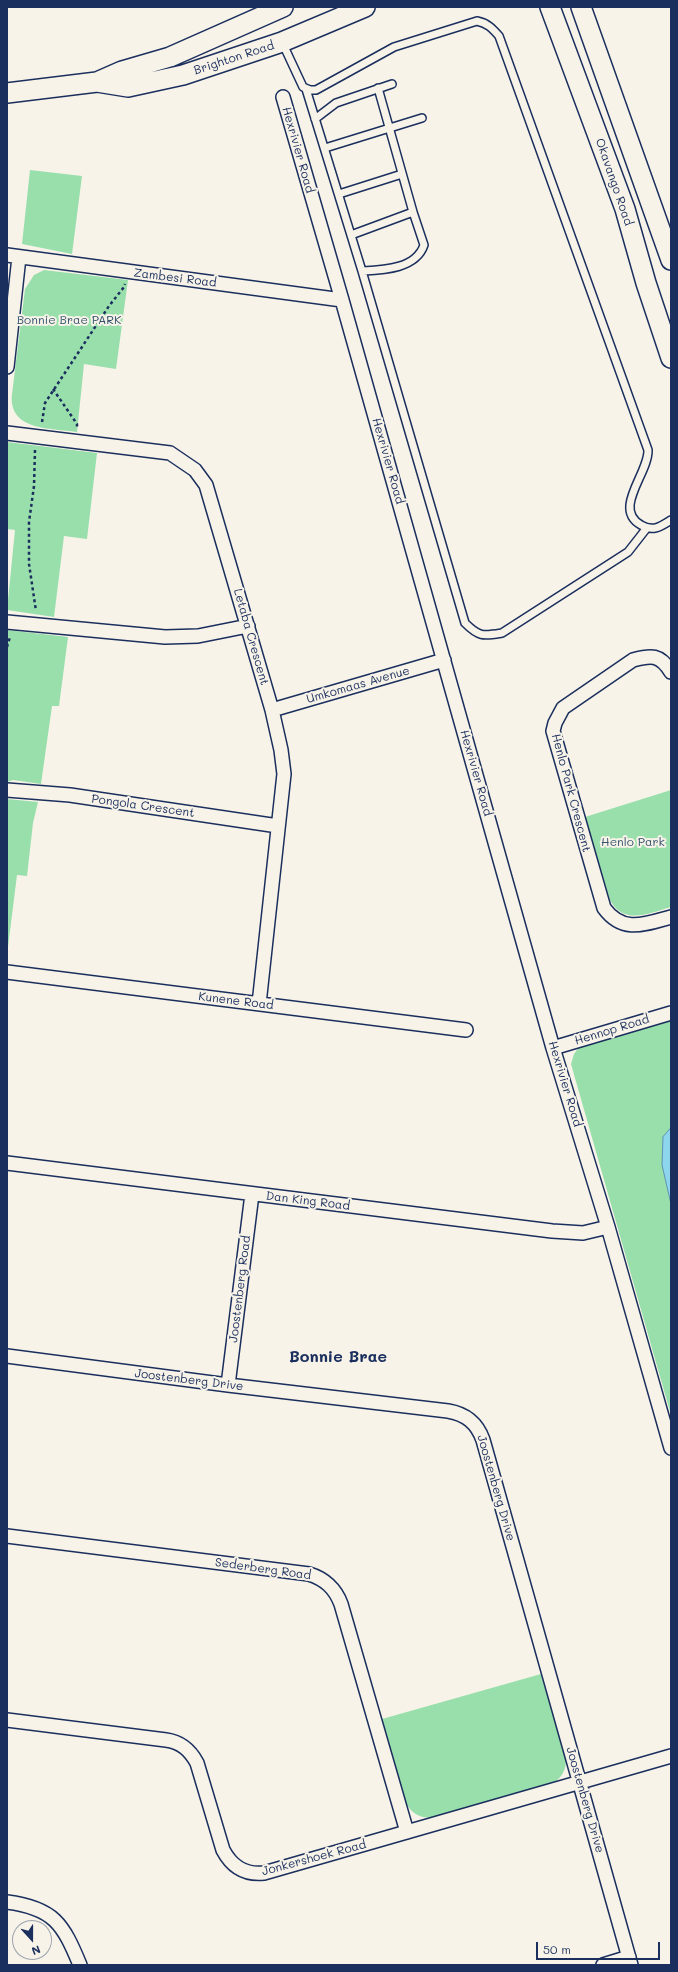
<!DOCTYPE html>
<style>
body{margin:0}
#map{position:relative;width:678px;height:1972px;overflow:hidden;background:#f7f3e8;font-family:Mali,sans-serif}
canvas{display:block}
.frame{position:absolute;inset:0;border:8px solid #1b2f5e;pointer-events:none}
.north{position:absolute;left:12px;top:1920px;width:40px;height:40px;box-sizing:border-box;background:#f7f3e8;border:1px solid #9fa5b1;border-radius:50%;rotate:159deg;font-size:11px;font-weight:700;line-height:16px;text-align:center;color:#1b2f5e}
.north::after{content:'';display:block;margin:auto;width:14px;height:18px;background:#1b2f5e;clip-path:polygon(50% 0,100% 100%,50% 72%,0 100%)}
.scale{position:absolute;left:536px;top:1942px;width:124px;height:18px;box-sizing:border-box;border:2px solid #1b2f5e;border-top:0;padding-left:5px;font-size:12px;line-height:14px;white-space:nowrap;color:#1b2f5e;-webkit-text-stroke:3px #f7f3e8;paint-order:stroke}
</style>
<div id="map">
<canvas width="678" height="1972"></canvas>
<div class="frame"></div>
<div class="north">N</div>
<div class="scale">50 m</div>
</div>
<script>
const c = document.querySelector('canvas').getContext('2d');
c.lineJoin = 'round';
function fill(path, color) { c.fillStyle = color; c.fill(path, 'evenodd'); }
function trace(path, color, width, dash) { c.strokeStyle = color; c.lineWidth = width; c.lineCap = dash ? 'butt' : 'round'; c.setLineDash(dash || []); c.stroke(path); }
function label(font, color, halo, rows, align = 'center') {
  c.font = font + ' Mali,sans-serif'; c.lineWidth = 4; c.setLineDash([]); c.textBaseline = 'middle'; c.strokeStyle = halo; c.fillStyle = color; for (const [text, x, y, turn = 0] of rows) {
    c.save(); c.translate(x, y); c.rotate((+turn || 0) * Math.PI / 180); c.textAlign = isNaN(turn) ? turn : align; if (halo) c.strokeText(text, 0, 0); c.fillText(text, 0, 0); c.restore();
  }
}
const green = new Path2D(`
 M30,170L82,176L72,254L22,244Z
 M44,270L128,280L116,369L84,364L77,432C51,428 8,431 12,394L25,289L34,275Z
 M7,442L97,453L87,539L64,536L54,617L7,610L15,530L7,529Z
 M7,630L68,637L59,706H52L41,784L13,780L7,782Z
 M671,790V907C649,913 624,926 610,900L585,817Z
 M7,799L38,802L33,823L27,876L17,875L7,955Z
 M671,1019V1415L571,1064L574,1054L580,1046Z
 M541,1674L566,1760C566,1771 561,1779 551,1784L433,1817C421,1819 412,1814 406,1803L382,1719Z`);
const water = new Path2D(`
 M671,1128V1204L662,1165L663,1137Z`);
const path = new Path2D(`
 M53,389L77,424V428
 M42,422L45,403L109,306L124,287L125,284
 M35,450L34,486L29,522V564L36,611
 M7,647L10,637`);
const service = new Path2D(`
 M282,42L303,87L310,90H316L394,47L477,21C487,23 492,28 499,36L648,450C649,473 612,509 641,525C653,532 660,527 671,520
 M306,89L362,271L465,623C479,637 483,636 502,633L628,552L646,529
 M315,119L336,103L392,84
 M325,148L422,118
 M339,194L402,174
 M351,235L413,212L378,88
 M362,271C383,270 416,269 424,245L413,212`);
const minor = new Path2D(`
 M283,97L342,300L553,1048L608,1227L671,1448
 M7,255L342,300
 M7,367L19,257
 M7,433L170,453L195,470L206,485L272,710L281,750L284,774L259,1004
 M7,622L165,637L198,636L248,626
 M671,672C660,654 651,655 633,660L563,708L555,723L553,731L604,908C623,934 645,924 671,917
 M272,710L444,660
 M7,790L70,795L278,826
 M7,972L466,1030
 M553,1048L671,1013
 M7,1163L552,1231L583,1233L608,1227
 M7,1356L228,1385L448,1411C466,1414 477,1423 483,1440L631,1965
 M228,1385L252,1194
 M7,1536L309,1574C325,1579 335,1588 341,1604L407,1832
 M7,1720L166,1740C181,1742 190,1750 197,1763L223,1850C232,1867 245,1875 264,1873L671,1756
 M7,1902C54,1908 63,1924 80,1965
 M603,1965L629,1957`);
const secondary = new Path2D(`
 M550,7L625,209L646,283L671,358
 M581,7L671,260
 M97,82L122,71L170,57L283,7
 M7,93L97,82L128,87L183,75L282,42L365,7`);
const streetNames = [
 ["Brighton Road",234,58,-18],
 ["Hexrivier Road",298,150,74],
 ["Okavango Road",614,182,71],
 ["Zambesi Road",175,278,7],
 ["Hexrivier Road",388,461,74],
 ["Letaba Crescent",251,637,74],
 ["Umkomaas Avenue",358,685,-16],
 ["Hexrivier Road",476,773,74],
 ["Henlo Park Crescent",571,793,75],
 ["Pongola Crescent",143,806,8],
 ["Kunene Road",236,1001,7],
 ["Hennop Road",612,1030,-17],
 ["Hexrivier Road",565,1084,73],
 ["Dan King Road",308,1201,7],
 ["Joostenberg Road",240,1289,-83],
 ["Joostenberg Drive",189,1380,7],
 ["Joostenberg Drive",496,1488,74],
 ["Sederberg Road",263,1569,8],
 ["Joostenberg Drive",585,1800,74],
 ["Jonkershoek Road",314,1858,-15]
];
const parkNames = [
 ["Bonnie Brae PARK",69,320],
 ["Henlo Park",633,842]
];
const districtNames = [
 ["Bonnie Brae",338,1357]
];
fill(green, '#99dfac');
fill(water, '#8cd5ed');
trace(water, '#5f93b4', 1);
trace(service, '#1b2f5e', 10);
trace(minor, '#1b2f5e', 16);
trace(secondary, '#1b2f5e', 22);
trace(path, '#1b2f5e', 2.5, [3, 3]);
trace(service, '#f7f3e8', 7);
trace(minor, '#f7f3e8', 13);
trace(secondary, '#f7f3e8', 19);
label('12px', '#1b2f5e', '#f7f3e8', streetNames);
label('12px', '#34526e', '#f7f3e8', parkNames);
label('bold 16px', '#1b2f5e', '#f7f3e8', districtNames);
</script>
